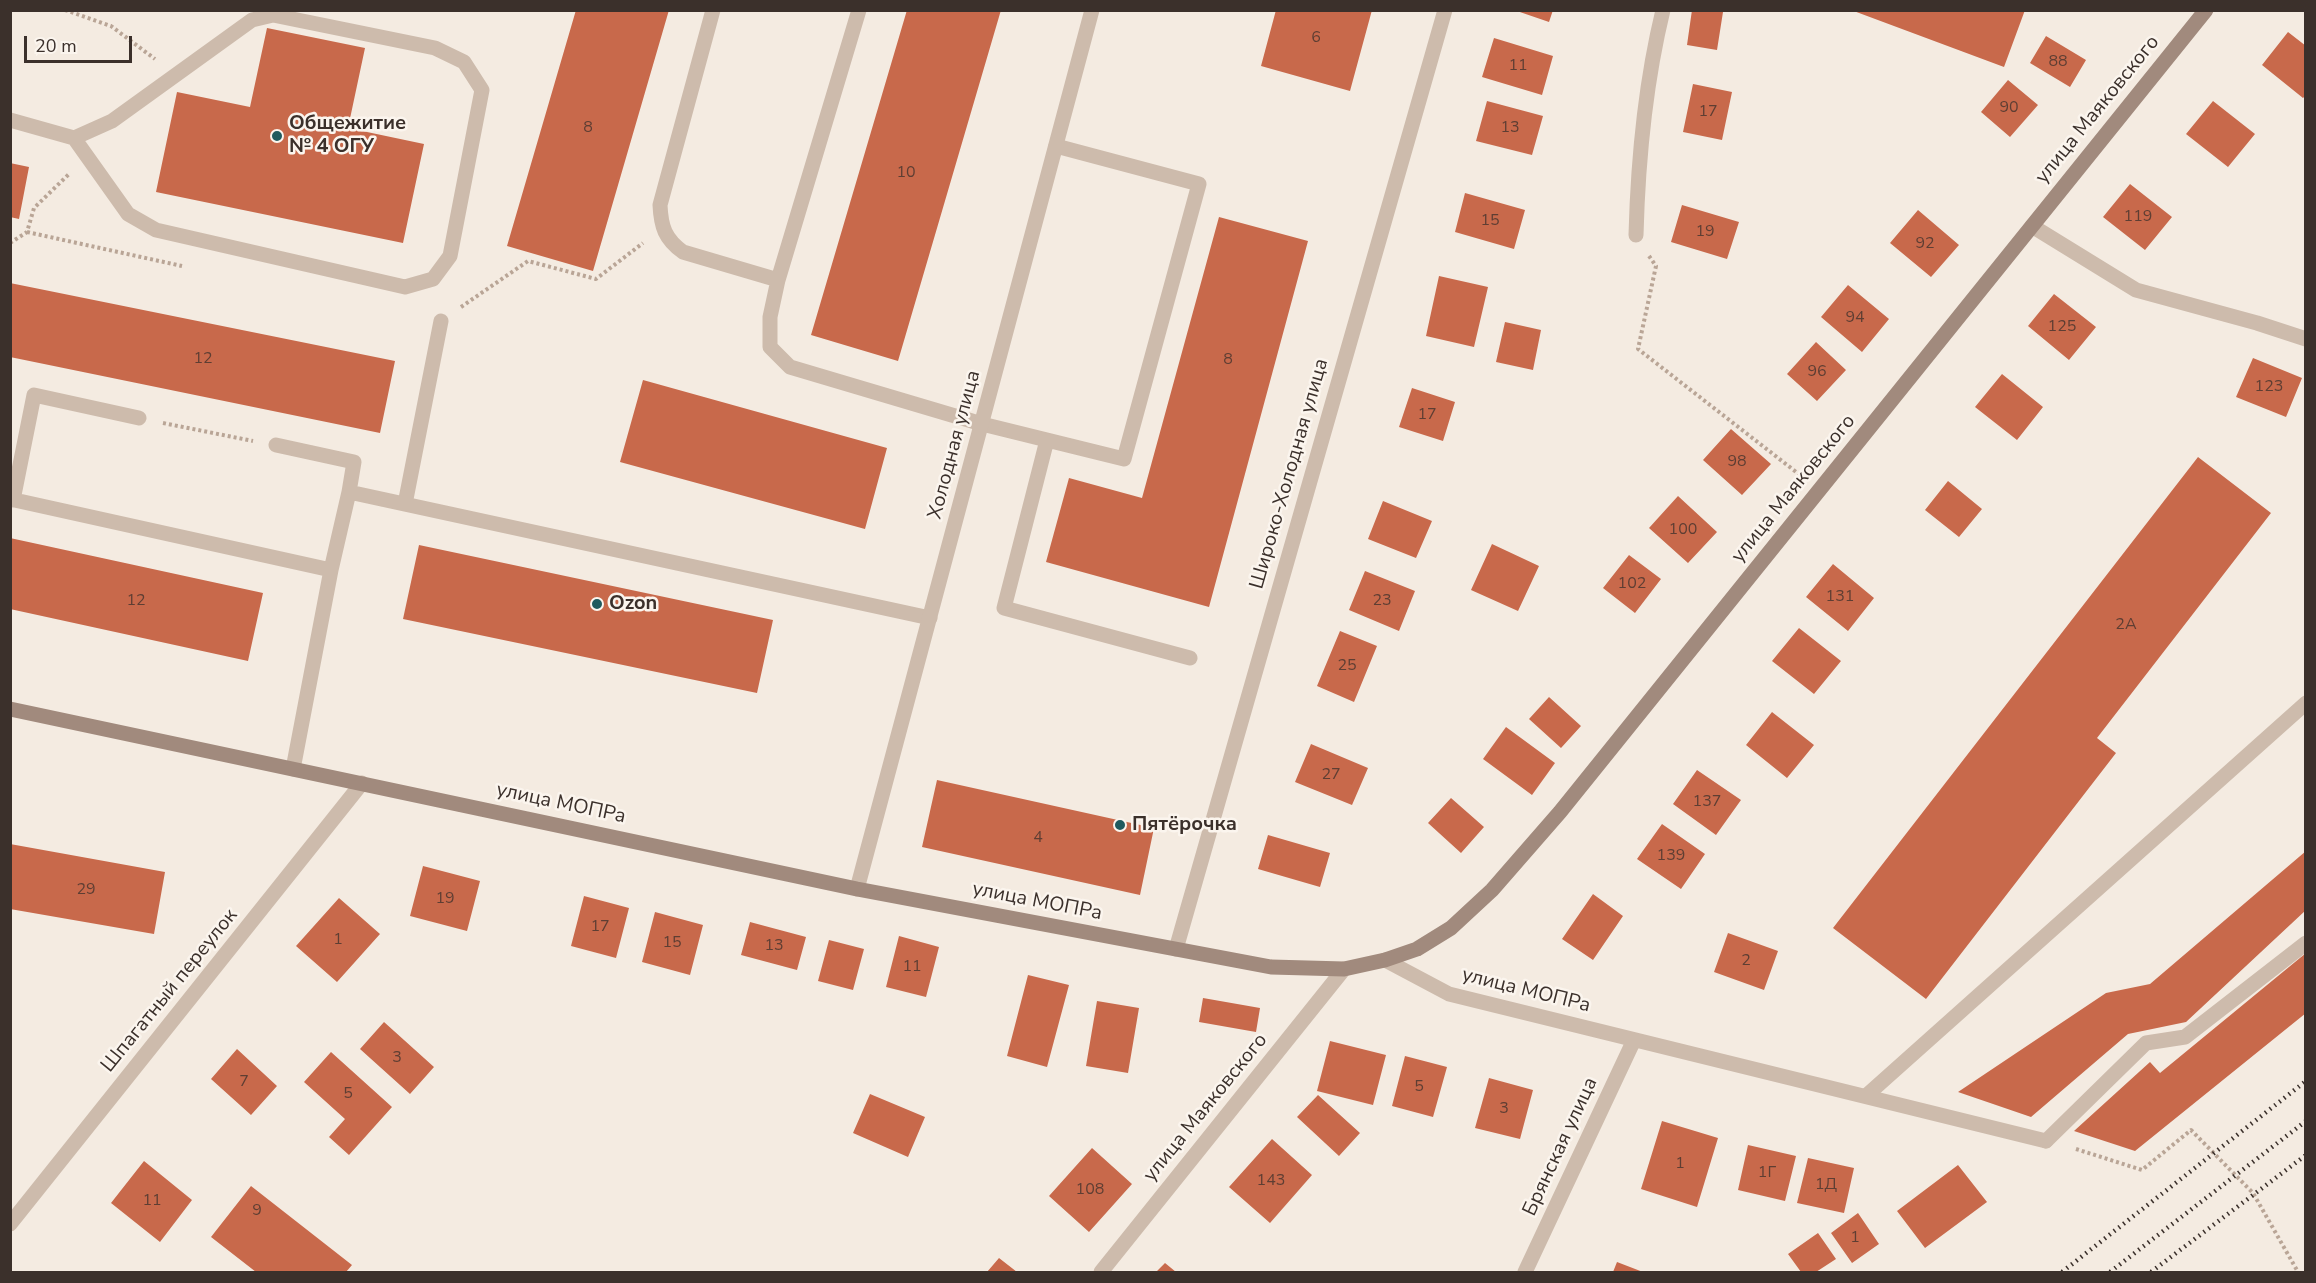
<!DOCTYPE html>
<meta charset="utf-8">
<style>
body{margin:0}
#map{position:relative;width:2316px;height:1283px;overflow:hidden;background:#f4ebe1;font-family:"Nunito Sans",sans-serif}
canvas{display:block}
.frame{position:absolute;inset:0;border:12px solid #3b302b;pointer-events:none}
.scale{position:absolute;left:24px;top:36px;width:108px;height:27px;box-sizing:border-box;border:3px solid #3b302b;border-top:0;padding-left:8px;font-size:18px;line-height:21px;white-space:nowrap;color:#3b302b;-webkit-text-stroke:4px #fbf5ee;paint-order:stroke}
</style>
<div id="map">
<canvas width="2316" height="1283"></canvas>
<div class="frame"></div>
<div class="scale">20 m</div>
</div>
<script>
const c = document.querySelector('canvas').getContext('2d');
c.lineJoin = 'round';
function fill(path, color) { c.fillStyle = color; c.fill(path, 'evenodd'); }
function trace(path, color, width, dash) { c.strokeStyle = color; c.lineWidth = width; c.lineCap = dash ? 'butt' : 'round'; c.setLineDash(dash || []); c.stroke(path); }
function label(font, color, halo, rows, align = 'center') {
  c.font = font + ' "Nunito Sans",sans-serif'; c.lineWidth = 5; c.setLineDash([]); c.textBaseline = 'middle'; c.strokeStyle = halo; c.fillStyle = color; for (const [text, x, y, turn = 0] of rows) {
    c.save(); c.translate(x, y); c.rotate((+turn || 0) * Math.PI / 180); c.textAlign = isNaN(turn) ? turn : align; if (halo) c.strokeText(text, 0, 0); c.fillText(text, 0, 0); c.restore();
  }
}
const building = new Path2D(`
 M576,10H669L593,271L507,246Z
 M907,10H1001L898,361L811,335Z
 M1276,10H1372L1350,91L1261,66Z
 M1514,10H1553L1549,22Z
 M1692,10L1723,12L1717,50L1687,45Z
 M1851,10H2025L2004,67Z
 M267,28L365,48L348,128L424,144L403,243L156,192L177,92L250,107Z
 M2288,32L2306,46V95L2303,98L2262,65Z
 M2046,36L2086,60L2070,87L2030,63Z
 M1494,38L1553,56L1542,95L1482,77Z
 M2008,80L2038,105L2010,137L1981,112Z
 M1693,84L1732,92L1722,140L1683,132Z
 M1487,101L1543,116L1532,155L1476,141Z
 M2213,101L2255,134L2228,167L2186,134Z
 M10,163L29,167L19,219L10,217Z
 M2130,184L2172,217L2145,250L2103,217Z
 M1465,193L1525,210L1514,249L1455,232Z
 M1682,205L1739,222L1727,259L1671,242Z
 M1918,210L1959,245L1931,277L1890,243Z
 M1219,217L1308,241L1209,607L1046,562L1069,478L1142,498Z
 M1439,276L1488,287L1474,347L1426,336Z
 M10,283L395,361L380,433L10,357Z
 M1848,285L1889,319L1862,352L1821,317Z
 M2054,294L2096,327L2069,360L2028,326Z
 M1505,322L1541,330L1533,370L1496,362Z
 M1816,342L1846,370L1817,401L1787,374Z
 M2253,358L2302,378L2286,417L2236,397Z
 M2002,374L2043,407L2017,440L1975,407Z
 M643,380L887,448L865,529L620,462Z
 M1412,388L1455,402L1443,441L1399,427Z
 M1731,429L1771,464L1742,495L1703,460Z
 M2198,457L2271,513L2097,738L2116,753L1926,999L1833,928Z
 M1948,481L1982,509L1959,537L1925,510Z
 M1678,496L1717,532L1688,563L1649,528Z
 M1383,501L1432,521L1416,558L1368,539Z
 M10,538L263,593L248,661L10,609Z
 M1492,544L1539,566L1518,611L1471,590Z
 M419,545L773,620L757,693L403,619Z
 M1629,555L1661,579L1635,613L1603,588Z
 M1833,564L1874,598L1848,631L1806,597Z
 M1365,571L1415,591L1399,631L1349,610Z
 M1799,628L1841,661L1814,694L1772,661Z
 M1340,631L1377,646L1354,702L1317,686Z
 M1549,697L1581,726L1561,748L1529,719Z
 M1772,712L1814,745L1787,778L1746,745Z
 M1506,727L1555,763L1532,795L1483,759Z
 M1311,744L1368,768L1352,805L1295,782Z
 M1697,770L1741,800L1716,835L1673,804Z
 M937,780L1154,828L1140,895L922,847Z
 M1451,798L1484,827L1461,853L1428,823Z
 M1662,824L1705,854L1681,889L1637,859Z
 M1268,835L1330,853L1320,887L1258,869Z
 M10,844L165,872L154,934L10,909Z
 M2306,851V910L2186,1022L2128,1034L2031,1117L1958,1092L2106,993L2150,984Z
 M423,866L480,881L467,931L410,916Z
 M1593,894L1623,916L1593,960L1562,939Z
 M584,896L629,908L616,958L571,946Z
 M339,898L380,934L337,982L296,946Z
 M655,912L703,925L690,975L642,962Z
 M750,922L806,937L797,970L741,955Z
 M1728,933L1778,951L1764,990L1714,972Z
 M899,936L939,947L926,997L886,987Z
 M829,940L864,949L853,990L818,981Z
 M2306,953V1013L2135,1151L2074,1131L2150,1062L2160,1073Z
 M1028,975L1069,985L1047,1067L1007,1056Z
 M1203,998L1260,1008L1256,1032L1199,1022Z
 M1097,1001L1139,1008L1128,1073L1086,1066Z
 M384,1022L434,1067L410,1094L360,1049Z
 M1330,1041L1386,1055L1373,1105L1317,1091Z
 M237,1049L277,1086L251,1115L211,1079Z
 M331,1052L392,1107L349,1155L329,1137L345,1119L304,1082Z
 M1405,1056L1447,1067L1433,1117L1392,1106Z
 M1489,1078L1533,1090L1520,1139L1475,1128Z
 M870,1094L925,1117L908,1157L853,1133Z
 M1318,1095L1360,1133L1339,1156L1297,1117Z
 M1662,1121L1718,1138L1697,1207L1641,1189Z
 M1272,1139L1312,1175L1270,1223L1229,1187Z
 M1748,1145L1796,1156L1785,1201L1738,1190Z
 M1092,1148L1132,1184L1089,1232L1049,1196Z
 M1808,1158L1854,1168L1844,1213L1797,1203Z
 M144,1161L192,1200L160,1242L111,1203Z
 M1958,1165L1987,1202L1925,1248L1897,1211Z
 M251,1186L352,1265L346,1272H256L211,1237Z
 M1858,1213L1879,1244L1852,1263L1831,1233Z
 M1818,1233L1836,1259L1816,1272H1801L1788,1254Z
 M999,1258L1017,1272H987Z
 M1617,1262L1643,1272H1613Z
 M1165,1263L1176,1272H1156Z`);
const path = new Path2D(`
 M65,10L111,26L155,59
 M27,232L182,266
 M10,243L27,232L34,208L69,174
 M1649,256L1656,266L1638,349L1800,475
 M461,307L528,261L596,279L643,243
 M163,423L253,441
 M2076,1149L2142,1170L2191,1130L2253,1193L2298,1272`);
const lane = new Path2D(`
 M713,10L660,205C661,227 665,239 683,252L778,280
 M859,10L778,280L770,317V347L790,367L982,424L1124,459L1199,184L1056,146
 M10,120L74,138L112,121L252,20L273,15L435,48L464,62L482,90L450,256L433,279L405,287L156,230L128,214L74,138
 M2032,226L2136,290L2257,323L2306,339
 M1636,235C1638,159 1645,84 1663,10
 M1047,440L1004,608L1190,658
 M276,445L354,462L349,492
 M10,499L331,570L293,769
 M13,500L34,395L139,418
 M405,504L441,321
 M331,570L349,492L930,618
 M1867,1095L2306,703
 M2046,1141L2146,1043L2185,1037L2306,943`);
const street = new Path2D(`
 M857,889L1092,10
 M1176,949L1445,10
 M1385,960L1449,994L2046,1141
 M10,1224L362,783
 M1101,1272L1344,969
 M1525,1272L1634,1040`);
const secondary = new Path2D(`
 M10,709L857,889L1271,967L1344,969L1385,960L1417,949L1451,928L1492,890L1560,812L2206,10`);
const rail = new Path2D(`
 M2062,1272L2306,1081
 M2110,1272L2306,1121
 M2151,1272L2306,1155`);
const markers = [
 [277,136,6,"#1f5a5e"],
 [597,604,6,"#1f5a5e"],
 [1120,825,6,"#1f5a5e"]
];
const numberNames = [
 ["6",1316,38],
 ["88",2058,62],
 ["11",1518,66],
 ["90",2009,108],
 ["17",1708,112],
 ["8",588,128],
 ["13",1510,128],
 ["10",906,173],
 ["119",2138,217],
 ["15",1490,221],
 ["19",1705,232],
 ["92",1925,244],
 ["94",1855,318],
 ["125",2062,327],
 ["12",203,359],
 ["8",1228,360],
 ["96",1817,372],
 ["123",2269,387],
 ["17",1427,415],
 ["98",1737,462],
 ["100",1683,530],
 ["102",1632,584],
 ["131",1840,597],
 ["12",136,601],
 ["23",1382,601],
 ["2А",2126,625],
 ["25",1347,666],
 ["27",1331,775],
 ["137",1707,802],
 ["4",1038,838],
 ["139",1671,856],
 ["29",86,890],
 ["19",445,899],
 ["17",600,927],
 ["1",338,940],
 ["15",672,943],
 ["13",774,946],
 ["2",1746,961],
 ["11",912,967],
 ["3",397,1058],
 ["7",244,1082],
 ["5",1419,1087],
 ["5",348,1094],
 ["3",1504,1109],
 ["1",1680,1164],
 ["1Г",1767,1173],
 ["143",1271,1181],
 ["1Д",1826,1185],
 ["108",1090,1190],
 ["11",152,1201],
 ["9",257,1211],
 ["1",1855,1238]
];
const streetNames = [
 ["улица Маяковского",2098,110,-51],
 ["Холодная улица",955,445,-75],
 ["Широко-Холодная улица",1290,474,-74],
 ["улица Маяковского",1794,489,-51],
 ["улица МОПРа",561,804,12],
 ["улица МОПРа",1037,902,11],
 ["Шпагатный переулок",170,991,-51],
 ["улица МОПРа",1526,991,14],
 ["улица Маяковского",1206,1108,-51],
 ["Брянская улица",1561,1147,-65]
];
const poiNames = [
 ["Общежитие",289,124],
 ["№ 4 ОГУ",289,147],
 ["Ozon",609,604],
 ["Пятёрочка",1132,825]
];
fill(building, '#c8694b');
trace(path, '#b9a596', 4, [3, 3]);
trace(lane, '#cdbbac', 15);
trace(street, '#cdbbac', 15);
trace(secondary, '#a18a7d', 15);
trace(rail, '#3b302b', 4.5, [1.5, 4.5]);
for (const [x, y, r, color] of markers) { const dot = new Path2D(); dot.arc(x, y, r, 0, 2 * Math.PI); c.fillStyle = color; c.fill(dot); trace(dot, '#fbf5ee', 2); }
label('16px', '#5e3e33', null, numberNames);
label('20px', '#3b302b', '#fbf5ee', streetNames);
label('bold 20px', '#3b302b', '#fbf5ee', poiNames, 'left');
</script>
